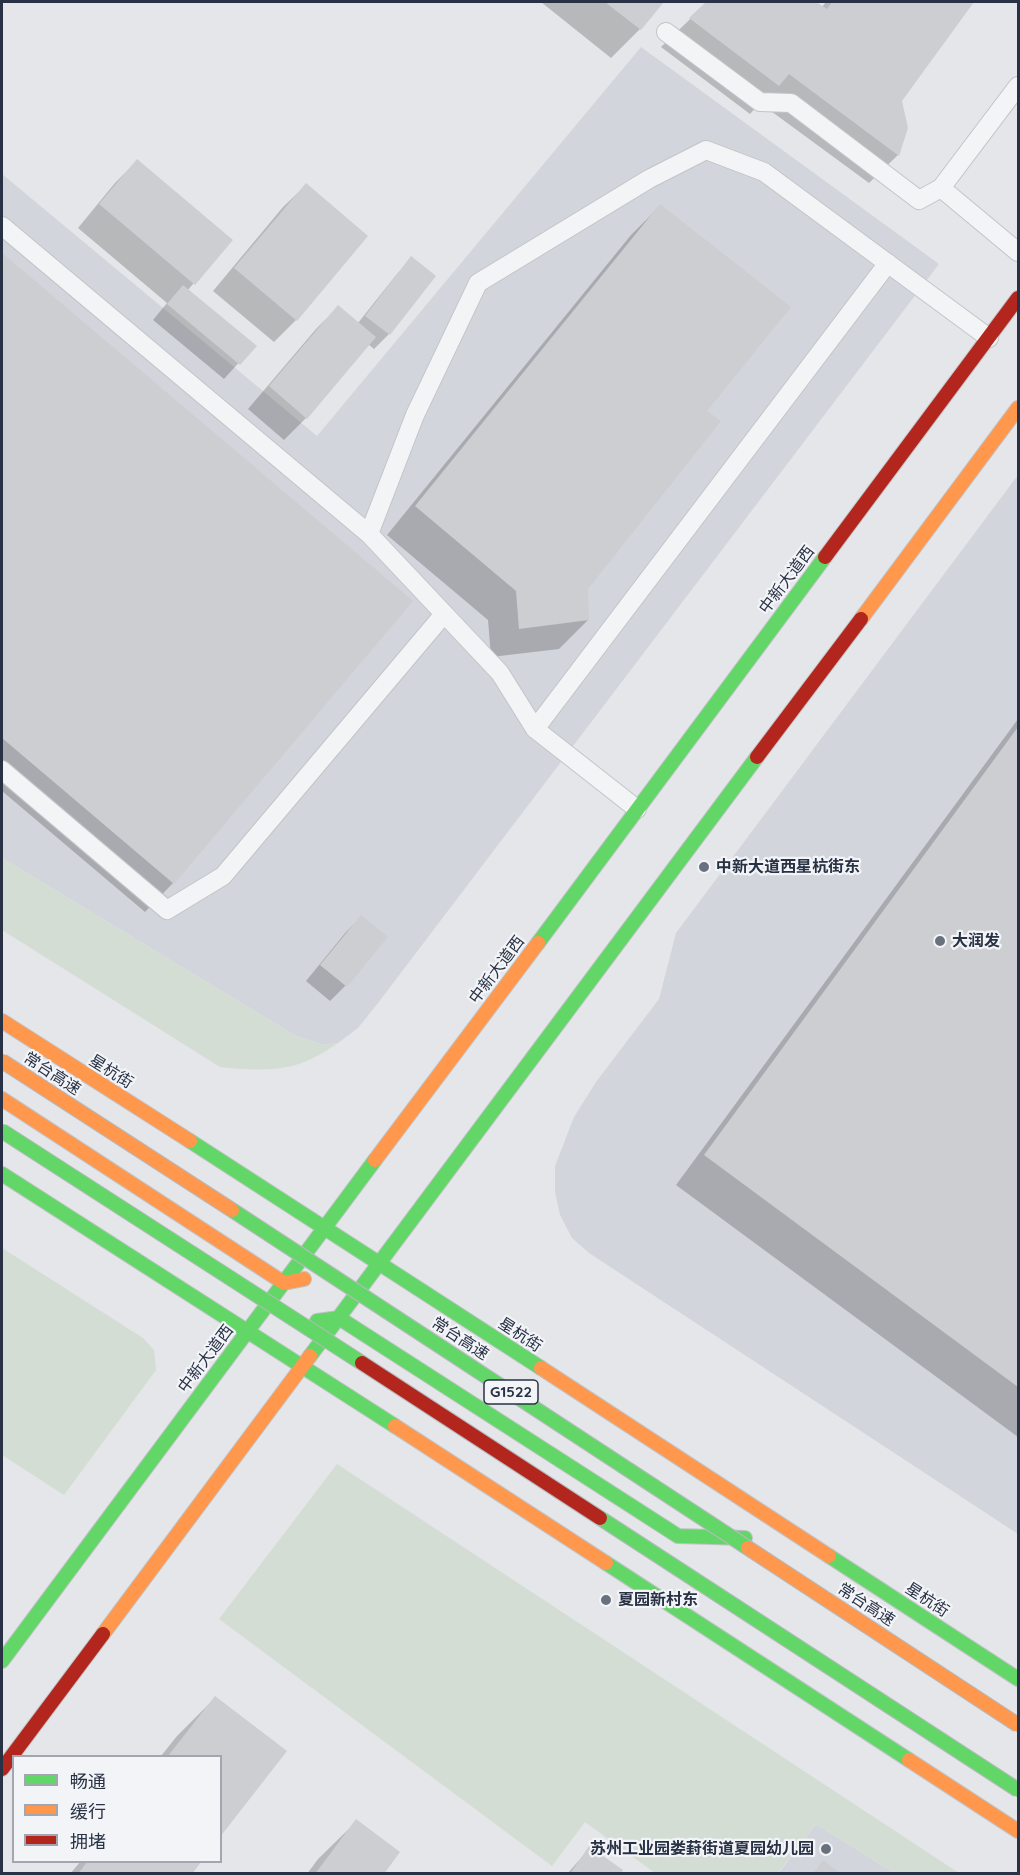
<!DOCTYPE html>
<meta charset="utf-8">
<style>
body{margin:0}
#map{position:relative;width:1020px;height:1875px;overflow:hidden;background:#e4e6e9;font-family:Quicksand,"Noto Sans SC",sans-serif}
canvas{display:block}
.frame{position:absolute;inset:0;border:3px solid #293244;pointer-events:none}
.legend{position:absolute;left:12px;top:1755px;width:210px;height:108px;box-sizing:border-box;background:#f2f4f8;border:2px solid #a2a6b0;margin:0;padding:8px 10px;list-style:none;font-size:18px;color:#293244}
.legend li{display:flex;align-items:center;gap:12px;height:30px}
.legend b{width:30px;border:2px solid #a2a6b0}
</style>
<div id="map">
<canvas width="1020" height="1875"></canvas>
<div class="frame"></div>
<ul class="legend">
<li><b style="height:8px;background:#63d668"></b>畅通</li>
<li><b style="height:8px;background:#ff974d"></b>缓行</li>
<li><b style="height:8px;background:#b3261e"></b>拥堵</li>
</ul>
</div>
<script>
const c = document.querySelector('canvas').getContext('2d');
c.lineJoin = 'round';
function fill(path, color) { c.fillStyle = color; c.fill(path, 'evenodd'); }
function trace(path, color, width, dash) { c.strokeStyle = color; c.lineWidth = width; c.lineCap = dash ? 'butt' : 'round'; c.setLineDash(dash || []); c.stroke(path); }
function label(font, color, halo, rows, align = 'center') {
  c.font = font + ' Quicksand,"Noto Sans SC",sans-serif'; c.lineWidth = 4.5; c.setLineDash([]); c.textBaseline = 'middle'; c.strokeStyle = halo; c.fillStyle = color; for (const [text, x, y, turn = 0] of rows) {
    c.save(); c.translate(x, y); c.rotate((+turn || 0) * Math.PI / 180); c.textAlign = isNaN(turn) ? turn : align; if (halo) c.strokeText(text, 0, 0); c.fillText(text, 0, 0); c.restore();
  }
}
const built = new Path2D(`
 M641,47L939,264L378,1003L358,1028L338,1043L324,1045L296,1036L2,858V174L317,436Z
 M1018,475V1534L589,1253L572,1238L560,1215L555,1192V1166L574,1117L596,1082L659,999L676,933Z
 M816,1824L894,1873L778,1874Z`);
const green = new Path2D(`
 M2,858L296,1036L324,1045L338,1043C330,1048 322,1054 313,1058C286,1073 250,1070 220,1067L2,930Z
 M2,1248L143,1338L154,1350L156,1370L64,1495L2,1455Z
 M337,1464L959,1873H894L816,1824L778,1873H655L585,1822L552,1866L219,1619Z`);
const shadow = new Path2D(`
 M541,2H662L640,29L611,58Z
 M708,2H813L822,7L826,2H972L900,101L906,128L898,155L869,183L760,103L750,114L661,47Z
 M137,161L231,240L187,291L254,346L224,379L153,320L167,303L78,228L115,183Z
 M306,185L296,320L274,342L213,291L283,207Z
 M660,206L705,411L586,589L588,620L559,649L491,657L488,620L387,535L631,235Z
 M2,255L411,601L173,883L145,912L2,791Z
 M412,258L389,334L374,349L368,344L306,418L284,440L248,409L316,329L338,307L358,323L397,274Z
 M1018,719V1437L676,1185Z
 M361,917L385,938L345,986L330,1001L306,981L346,932Z
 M215,1698L285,1751L220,1756H161L177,1736Z
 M357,1821L383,1874H307L318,1859Z
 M590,1848L619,1874H567Z
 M80,1862H199L190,1874H70Z`);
const building = new Path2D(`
 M605,2H664L641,30Z
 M706,2H816L827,9L832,2H974L902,101L908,128L899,156L789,74L779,86L689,18Z
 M137,159L233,240L195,285L99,204Z
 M306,183L368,236L297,321L234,268Z
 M660,204L791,307L707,411L721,421L588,589L589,620L519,629L516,591L415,506Z
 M2,253L413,601L174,884L2,738Z
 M411,256L436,276L390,335L365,316Z
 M183,285L257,346L240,365L167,304Z
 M338,305L376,337L307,419L269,386Z
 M1018,727V1387L704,1155Z
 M361,915L388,937L347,987L320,965Z
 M215,1696L287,1751L220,1837V1756H168Z
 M356,1819L400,1852L384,1874H315Z
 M589,1846L623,1870L621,1874H570Z
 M823,1860L841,1874H813Z
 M87,1862H201L192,1874H78Z`);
const lane = new Path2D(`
 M666,32L760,102L791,103L919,200L941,188L1018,252
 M941,188L1018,86
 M2,226L369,534L500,673L535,729L637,809
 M369,534L415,415L478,283L649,179L706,150L764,172L989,338
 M535,729L888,263
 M2,770L167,910L223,876L444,614`);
const fast = new Path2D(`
 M538,943L825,557
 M190,1141L541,1368
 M2,1174L395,1426
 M317,1321L339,1318L678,1536L745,1538
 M310,1356L757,757
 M829,1556L1018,1679
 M606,1563L909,1760
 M2,1661L375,1160`);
const slow = new Path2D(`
 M861,619L1018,408
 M2,1021L190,1141
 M2,1099L284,1283L304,1279
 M375,1160L538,943
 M541,1368L829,1556
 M395,1426L606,1563
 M103,1634L310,1356
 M909,1760L1018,1831`);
const jam = new Path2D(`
 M825,557L1018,298
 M757,757L861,619
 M2,1769L103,1634`);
const fastBridge = new Path2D(`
 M2,1131L362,1363
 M232,1210L748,1548
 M600,1518L1018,1790`);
const slowBridge = new Path2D(`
 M2,1061L232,1210
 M748,1548L1018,1725`);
const jamBridge = new Path2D(`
 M362,1363L600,1518`);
const markers = [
 [704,867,6,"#6a717e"],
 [940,941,6,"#6a717e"],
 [606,1600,6,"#6a717e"],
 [826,1849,6,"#6a717e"]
];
const shields = [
 [511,1392,54]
];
const shieldNames = [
 ["G1522",511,1392]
];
const streetNames = [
 ["中新大道西",787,580,-53],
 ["中新大道西",497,970,-53],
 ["星杭街",111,1072,32],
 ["常台高速",52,1074,33],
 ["星杭街",520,1335,33],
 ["常台高速",460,1339,33],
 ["中新大道西",206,1359,-53],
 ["星杭街",927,1600,33],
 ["常台高速",866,1605,33]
];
const poiNames = [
 ["中新大道西星杭街东",716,867],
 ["大润发",952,941],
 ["夏园新村东",618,1600],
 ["苏州工业园娄葑街道夏园幼儿园",814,1849,"right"]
];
fill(built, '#d2d5dc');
fill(green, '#d4ddd4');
fill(shadow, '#0003');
fill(building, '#ccced2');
trace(lane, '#c2c4c7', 20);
trace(fast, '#c0c3c7', 16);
trace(slow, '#c0c3c7', 16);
trace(jam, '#c0c3c7', 16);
trace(lane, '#f3f4f6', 18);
trace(fast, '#63d668', 14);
trace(slow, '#ff974d', 14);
trace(jam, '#b3261e', 14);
trace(fastBridge, '#b6b9be', 16, []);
trace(slowBridge, '#b6b9be', 16, []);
trace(jamBridge, '#b6b9be', 16, []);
trace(fastBridge, '#63d668', 14);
trace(slowBridge, '#ff974d', 14);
trace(jamBridge, '#b3261e', 14);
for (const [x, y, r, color] of markers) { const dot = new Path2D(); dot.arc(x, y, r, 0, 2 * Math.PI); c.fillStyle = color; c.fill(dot); trace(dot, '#f2f4f8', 2); }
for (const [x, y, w] of shields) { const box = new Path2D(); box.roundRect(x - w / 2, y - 12, w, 24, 4.5); c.fillStyle = '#f2f4f8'; c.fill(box); trace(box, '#293244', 1.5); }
label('bold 15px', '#293244', null, shieldNames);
label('16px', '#293244', '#f2f4f8', streetNames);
label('bold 16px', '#293244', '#f2f4f8', poiNames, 'left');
</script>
